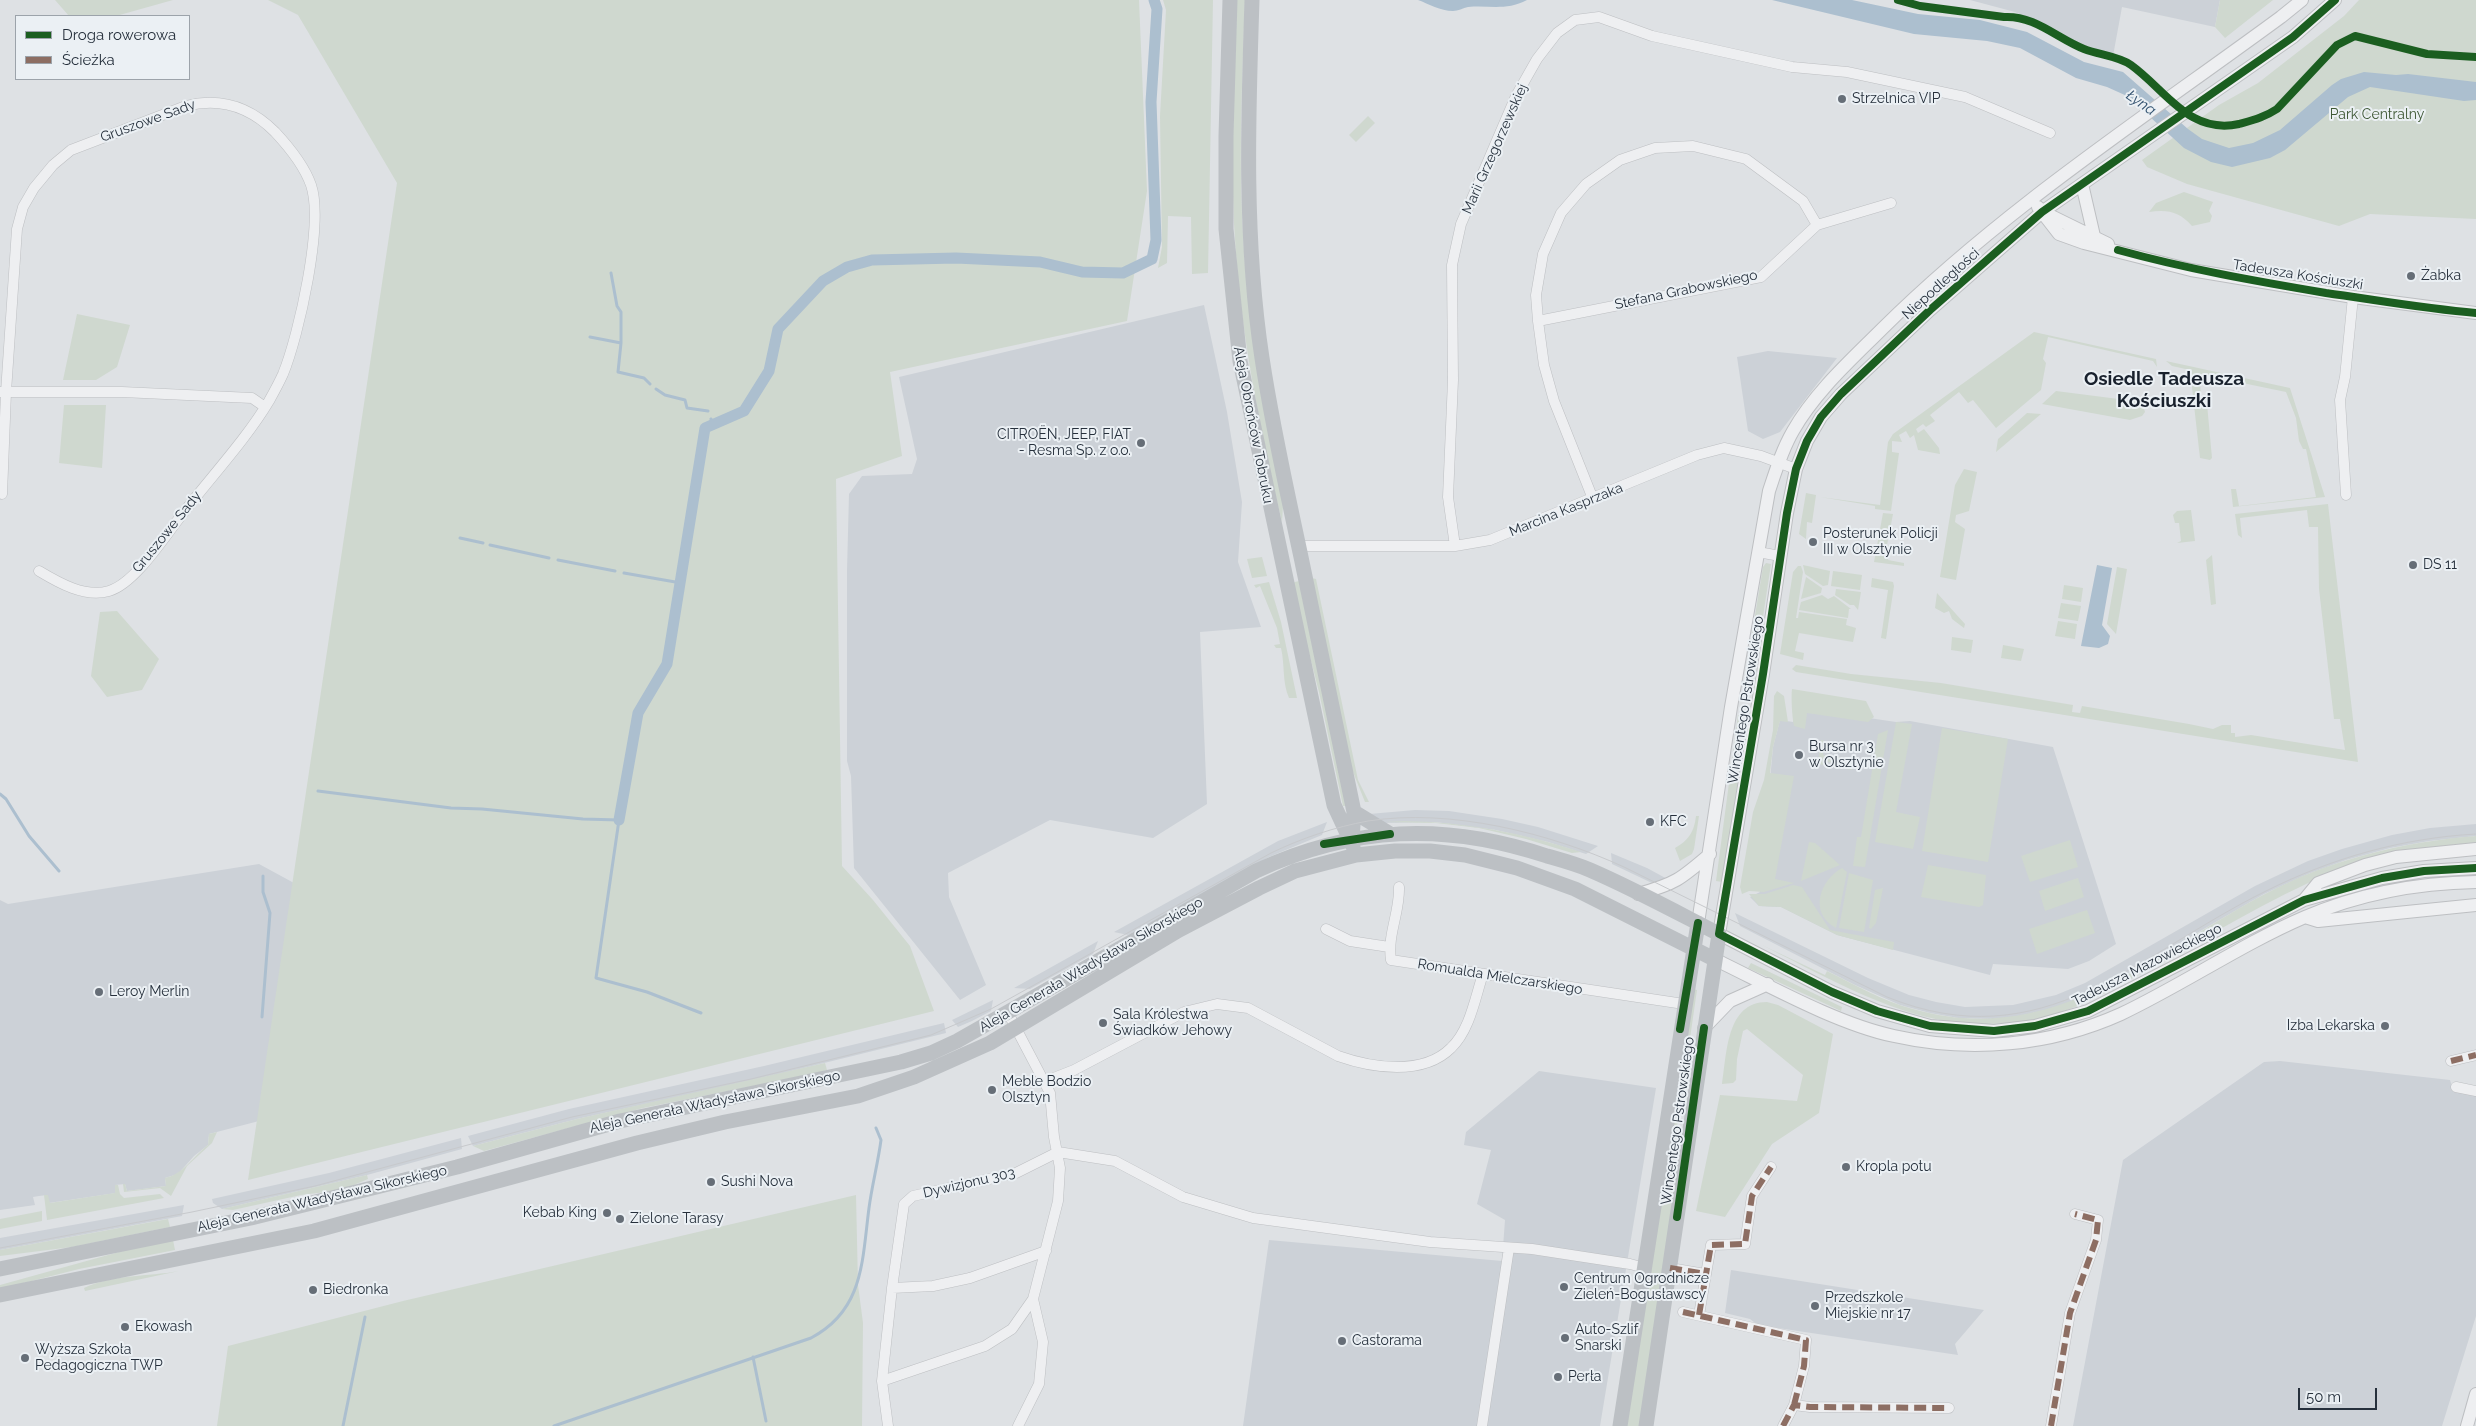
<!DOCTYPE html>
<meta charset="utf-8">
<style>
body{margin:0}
#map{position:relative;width:2476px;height:1426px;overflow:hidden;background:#dee1e4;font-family:Raleway,sans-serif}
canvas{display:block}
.legend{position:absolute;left:15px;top:15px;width:175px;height:65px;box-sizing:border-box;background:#ebf0f4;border:1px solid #9ca3aa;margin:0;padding:6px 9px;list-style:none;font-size:15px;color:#26303c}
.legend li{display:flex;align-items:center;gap:10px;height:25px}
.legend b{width:25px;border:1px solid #9ca3aa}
.scale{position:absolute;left:2298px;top:1388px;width:79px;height:22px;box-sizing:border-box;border:2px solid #26303c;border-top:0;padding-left:6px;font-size:15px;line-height:18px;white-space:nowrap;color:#26303c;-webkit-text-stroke:4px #ebf0f4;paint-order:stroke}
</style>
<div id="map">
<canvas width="2476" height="1426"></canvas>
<ul class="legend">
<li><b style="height:6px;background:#1b5e20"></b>Droga rowerowa</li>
<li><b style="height:6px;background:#8d6e63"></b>Ścieżka</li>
</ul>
<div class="scale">50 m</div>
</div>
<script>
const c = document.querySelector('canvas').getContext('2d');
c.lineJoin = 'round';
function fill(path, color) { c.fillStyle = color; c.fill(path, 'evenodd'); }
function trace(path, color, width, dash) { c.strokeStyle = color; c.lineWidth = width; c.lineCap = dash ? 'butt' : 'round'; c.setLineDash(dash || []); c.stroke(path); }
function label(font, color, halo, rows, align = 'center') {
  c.font = font + ' Raleway,sans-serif'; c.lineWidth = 4; c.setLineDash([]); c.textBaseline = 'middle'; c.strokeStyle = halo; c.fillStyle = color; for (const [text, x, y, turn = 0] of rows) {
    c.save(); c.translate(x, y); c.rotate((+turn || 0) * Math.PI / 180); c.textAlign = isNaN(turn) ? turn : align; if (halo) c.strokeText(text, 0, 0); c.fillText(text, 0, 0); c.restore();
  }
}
const built = new Path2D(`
 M1970,0H2220L2215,27L2122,7L2113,56L2088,49L2015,12Z
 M1204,305L1227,412L1242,502L1238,562L1261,627L1200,632L1207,804L1153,838L1050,820L948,873L949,897L986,985L960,1000L854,868L851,776L847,761V571L849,494L862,476L912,474L917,459L899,377Z
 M1768,351L1837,358L1780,432L1763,439L1748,431L1737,357Z
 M1794,707L1896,722L1910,721L2053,747L2116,944L2089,961L2068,969L1993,964L1990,975L1837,935L1781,907L1759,906L1750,897L1760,892L1773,747L1780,720L1793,722Z
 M1415,810L1449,811L1502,819L1538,827L1598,846L1586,854L1548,842L1496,830L1435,822L1381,823L1369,814Z
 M1327,822L1322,835L1269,857L1128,935L1114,932L1278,841Z
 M2476,824V836L2429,841L2390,848L2346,860L2308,874L2264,894L2099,990L2060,1007L2015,1017L1993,1019L1958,1018L1930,1013L1900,1005L1855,985L1740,926L1735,913L1868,978L1909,995L1936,1002L1965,1007L2013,1005L2056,995L2085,983L2255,886L2308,861L2342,849L2392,835L2430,828Z
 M1611,853L1647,868L1671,881L1654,884L1612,864Z
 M259,864L294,883L259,1121L209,1134L208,1145L194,1156L178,1174L165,1178L166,1186L127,1191L125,1184L115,1185L116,1193L49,1203L47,1195L39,1196L33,1197L35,1205L0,1210V900L8,904Z
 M1098,941L1093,954L1030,989L1014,988Z
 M993,1000L991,1011L972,1021L958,1027L952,1020Z
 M944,1023L946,1033L755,1080L577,1119L473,1146L468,1136L569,1109L764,1066Z
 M2280,1061L2450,1080L2453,1090L2476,1095V1316L2442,1426H2073L2123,1160L2264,1062Z
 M1539,1071L1656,1088L1600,1426H1243L1269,1240L1502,1261L1505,1220L1477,1204L1491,1150L1464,1145L1466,1132Z
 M461,1138L462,1149L367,1175L222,1209L213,1203L212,1199L329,1173Z
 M184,1205L182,1216L0,1250V1238Z
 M1731,1270L1984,1310L1955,1344L1958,1355L1758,1325L1750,1319L1725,1313Z`);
const green = new Path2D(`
 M55,0H173L116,16H69Z
 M268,0H1139L1147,191L1127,321L890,372L902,456L836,479L842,866L873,900L910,946L934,1011L248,1180L397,183L298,15Z
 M1163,0H1213L1208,273L1192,274L1191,217L1168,216L1167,263L1158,268L1162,247L1160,116L1166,10Z
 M1237,0H1245C1242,83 1238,167 1244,251C1249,337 1268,422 1283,506L1282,522C1261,432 1243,346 1236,254C1229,169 1235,84 1237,0Z
 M2220,0H2273L2225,38L2215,27Z
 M2359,0H2476V219L2370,214L2339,226L2187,184L2147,167L2142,160L2219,105L2258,83L2344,16Z
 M1368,116L1375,123L1356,142L1349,135Z
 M2184,192L2213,202L2209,211L2212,216L2210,222L2192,226C2180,212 2168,209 2149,212L2156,203Z
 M77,314L130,325L117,367L96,380H63Z
 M2034,332L2156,359L2157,367L2153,361L2048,337L2043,359L2046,363L2041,390L1996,428L1973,400L1968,403L1959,392L1930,415L1935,421L1926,427L1923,424L1916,429L1918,433L1924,429L1939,448L1940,454L1918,450L1914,435L1910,438L1906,431L1899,435L1902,442L1892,441V452L1899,453L1891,511L1875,509V506L1820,497L1880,505L1888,442L1893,434Z
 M2166,361L2290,388L2325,497L2233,507L2231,489H2236L2239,506L2316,497L2306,449H2303L2299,441L2296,418L2286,392L2199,374L2202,405L2207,404L2212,458L2210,460L2200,458L2190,370L2172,366Z
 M2056,391L2142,402L2145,412L2142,416L2130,420L2042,404Z
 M64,405H106L102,468L59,463Z
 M2027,413L2041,414L1996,452L1998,439Z
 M1964,469L1977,472L1969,511L1956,515L1955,522L1965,529L1956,580L1940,577L1955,485Z
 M1806,493L1816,495L1812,523L1807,522L1806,539L1799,534Z
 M2328,504L2358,762L1796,672L1792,669L1796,665L1851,674L1941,683L2073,705L2072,712L2080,713L2082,706L2189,724L2213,729L2222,725H2231V733H2235V737L2251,735L2345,750L2340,719H2334L2319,589L2318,527H2309L2307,510L2240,518L2242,538L2238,535L2235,514Z
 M2191,510L2195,541L2177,543L2181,541L2179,523H2175L2173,515L2177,511Z
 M1883,513L1893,514L1887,545L1891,546L1888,560L1904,563V566L1874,562Z
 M2212,555L2216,604L2211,605L2206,560Z
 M1262,557L1267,576L1252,578L1247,559Z
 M1766,563L1771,564L1753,683L1744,682L1763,567Z
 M1803,565L1830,571L1828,585L1823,586L1805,574Z
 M1798,566H1801L1803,572L1796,618H1798L1799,612L1847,619L1846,625L1856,628L1853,642L1799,633L1795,651L1804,653L1803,660L1780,654L1793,572Z
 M2117,567L2127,569L2116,634L2107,624Z
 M1833,571L1862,575L1860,590L1831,586Z
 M1806,577L1822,588L1821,593L1801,599Z
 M1312,578L1316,579L1358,780L1369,802H1365L1351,767Z
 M1872,578L1893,582L1894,586L1886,639L1881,638L1888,590L1871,587Z
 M1299,581L1346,806H1343L1319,692L1291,583Z
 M1269,582L1281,622L1297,698H1289C1282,682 1285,665 1281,648H1276L1274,645L1280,644L1277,628L1260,586L1256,588L1254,585Z
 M2064,585L2083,588L2081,602L2062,599Z
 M1836,589L1861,592L1858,610L1854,605H1850L1835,595Z
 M1937,593L1965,624L1964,628L1952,619L1949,611L1944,613L1935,608Z
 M1822,595L1828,599L1834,596L1851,609H1849L1848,618L1799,610L1801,602Z
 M2061,603L2081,606L2078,621L2058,618Z
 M117,611L159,659L142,690L107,697L91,676L100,612Z
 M2058,621L2077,624L2075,639L2055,636Z
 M1952,637L1973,640L1971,653L1951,650Z
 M2003,645L2024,649L2021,661L2001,658Z
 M1792,689L1866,701L1874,717L1868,722L1807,713L1805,729L1794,726C1792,717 1791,697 1792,689Z
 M1777,691L1784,696L1788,722L1780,721L1773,747L1770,773L1794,776L1775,879L1794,883L1764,892L1749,891L1742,894L1740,887L1753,812L1764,780L1773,730L1774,696Z
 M1738,715H1740L1742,720L1736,763L1738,781L1722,882L1716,881Z
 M1896,722L1912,724L1896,812L1920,817L1913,849L1875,842Z
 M1942,728L2008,739L1988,862L1922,851Z
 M1888,730L1865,867L1853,866L1857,837H1861L1878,734Z
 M1821,740L1825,741L1823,755L1854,759L1852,770L1834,767V763L1824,761L1823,765L1818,764Z
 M1696,816H1699L1694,849L1692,854L1680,861L1675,848C1689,840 1694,832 1696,816Z
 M1404,821C1465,822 1523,833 1581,852L1572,853L1526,839L1479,828L1436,823L1385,822Z
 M2476,836V843C2428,846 2378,853 2333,872C2268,899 2207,938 2145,971C2115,988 2084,1006 2051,1015C2018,1025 1982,1026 1947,1021C1888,1013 1816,972 1762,945L1825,975L1827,971C1855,985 1883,1001 1913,1009C2051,1049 2150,956 2263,895C2329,860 2401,842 2476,836Z
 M2070,840L2078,867L2030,882L2021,856Z
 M1809,842L1815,843L1840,865L1801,881Z
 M1928,865L1986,875L1983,905L1979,907L1921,897Z
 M1842,868L1847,872L1836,928C1808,913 1820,880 1842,868Z
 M1849,873L1873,880L1864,932L1839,928Z
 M2078,878L2084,897L2045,911L2039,891Z
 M1793,885L1802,887L1830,930L1894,942L1893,950L1837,935L1781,907L1759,906L1749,894H1765Z
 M1883,888L1876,923L1871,929L1869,928L1875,890Z
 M2087,910L2095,933L2037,954L2029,929Z
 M1751,963L1842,1007L1841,1011L1748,968Z
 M1692,989L1697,990L1676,1135L1670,1222L1640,1426H1626Z
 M1767,1002L1778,1005L1833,1034L1819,1113L1772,1144L1725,1217L1696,1211L1720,1095L1797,1101L1803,1075L1747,1029L1743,1031L1737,1059L1736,1080L1733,1083L1722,1084C1727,1054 1726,1002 1767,1002Z
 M825,1063L827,1070L818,1073L643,1108L484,1151L473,1146L577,1119Z
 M217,1132L212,1143L187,1166L171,1196L160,1188L124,1192L123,1184H125L127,1191L166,1186L165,1178C184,1174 192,1157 208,1145L209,1134Z
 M367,1175L368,1179L342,1190L301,1195L233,1210L222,1209Z
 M115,1185H118L120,1194L124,1198L160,1194L164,1198L47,1220L44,1195H48L50,1203L115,1193Z
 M856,1195L858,1285L863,1323L862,1426H217L228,1346L403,1301Z
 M42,1211V1221L0,1229V1219Z
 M168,1219L170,1227L72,1247L0,1256V1250Z
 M173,1240L175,1250L79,1269L0,1289V1285L137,1247Z
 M179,1271L85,1291L84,1288C114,1274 147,1277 179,1271Z`);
const water = new Path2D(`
 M1418,0H1527C1506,11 1490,5 1468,7C1463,8 1458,11 1453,11C1440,11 1429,4 1418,0Z
 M1772,0H1852L1918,14L1980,20L2027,32L2084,62L2123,72L2188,129L2202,139L2229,148L2253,143L2280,130L2332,85L2341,79L2364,72L2396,75L2408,74L2476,82V100L2464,101L2370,87L2348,97L2285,150L2270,158L2232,167L2211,162L2184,148L2127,96L2107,87L2076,78L2020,48L1987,41L1914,34Z
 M2097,565L2112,568L2102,625L2110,636L2108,644L2099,648L2081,646Z`);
const stream = new Path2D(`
 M611,273L617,306L621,312V343L618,372L644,378L650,384
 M590,337L621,343
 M656,389L665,395L685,400L687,408L708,411
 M711,419L713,425
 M460,538L483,543
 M490,545L549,558
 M558,560L615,571
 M624,573L681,583
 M318,791L451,808L482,809L583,819L619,820L596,978L647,992L701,1013
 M0,794L6,799L29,836L59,871
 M262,1017L270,913L263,892V876
 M753,1357L766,1421
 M343,1426L365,1317
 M554,1426L811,1338C864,1310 862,1261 869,1208C872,1185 878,1163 881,1140L876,1128`);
const canal = new Path2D(`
 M619,820L638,713L667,664L705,428L744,411L769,371L778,329L823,281L847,267L872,260L956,258L1040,262L1082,272L1123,273L1152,259L1156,240L1151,102L1157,9L1154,0`);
const minor = new Path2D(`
 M1817,225L1891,203
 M1538,321L1761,277L1817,225L1803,201L1746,159L1693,146L1655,148L1620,160L1586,184L1561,213L1543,254L1536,295L1538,321L1544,365L1554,401L1593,499
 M1,392H122L252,398L265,407
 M2,494L6,392L17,229L23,207L34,188L53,165L71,150L186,106C221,97 250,107 275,132C289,147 304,165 311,185C324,223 299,335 283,374C279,383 274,392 269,401C247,438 211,477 184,512C166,534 136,583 109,591C85,598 59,583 39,571
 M2346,495L2340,400L2345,377L2353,297
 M1299,546H1455L1490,540L1697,455L1724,448L1761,456L1796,469
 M1455,546L1448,497L1453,380L1452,265L1461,224L1516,96L1537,59L1557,33L1575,20L1599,17L1652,36L1792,67L1847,72L1965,97L2050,133
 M1758,552L1780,556
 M1399,887C1400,912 1387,935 1391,960L1684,1004
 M1326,929L1350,941L1389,947
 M1008,1013L1050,1093L1054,1137L1060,1168L1058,1201L1033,1299L1043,1342L1039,1384L1018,1426
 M2451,1061L2476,1055
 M1046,1081L1074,1070L1184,1012L1217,1004L1248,1008L1338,1056C1372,1068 1423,1076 1451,1048C1470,1030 1475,998 1483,974
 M2456,1087L2476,1091
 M1058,1152L1115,1161L1183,1197L1253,1218L1430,1242L1532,1249L1630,1264L1645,1268
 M1046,1251L970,1278L933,1286L892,1288L904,1204L913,1196L1016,1173L1058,1152
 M1670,1268L1705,1274
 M892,1288L882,1381L985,1346L1012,1329L1033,1299
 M1683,1312L1806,1340L1804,1366L1794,1405
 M1699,1315L1711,1245L1745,1244L1752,1196L1771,1167
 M882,1381L888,1426
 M1482,1426L1509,1248
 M1783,1426L1794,1405L1810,1407L1949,1408
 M2051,1426L2070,1313L2096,1240L2098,1220L2075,1214`);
const tertiary = new Path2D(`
 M2335,0L2293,37L2042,212L1930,310L1841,394L1821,417L1807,441L1796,469L1787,513L1763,674L1719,934L1832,992L1877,1011L1930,1026L1994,1031L2035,1026L2088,1011L2304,900L2382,878L2424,871L2476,868
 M2082,184L2094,236
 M2038,207L2059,234L2084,243L2191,270L2353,297L2476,313
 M2045,213L2108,244
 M1638,894C1675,884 1681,879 1710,854
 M2304,900L2318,883L2365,865L2396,857L2476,849
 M2305,917L2318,921L2476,905
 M1698,923L1731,707L1769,491C1776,470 1782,450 1793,431C1815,392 1851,360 1882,329C2002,210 2145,117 2281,17L2302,0
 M1714,959C1768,985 1837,1024 1894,1036C1970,1053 2050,1046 2121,1014C2184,984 2242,944 2305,917C2359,894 2418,883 2476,882
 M1704,1028L1730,1001L1768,984
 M2467,1426L2476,1394`);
const secondary = new Path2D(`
 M1230,0L1226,136V229L1240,361L1334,805L1353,846
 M1252,0C1248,119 1244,240 1262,358C1272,425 1287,491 1301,557C1319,642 1336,727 1354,812L1352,839
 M1354,812L1390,834
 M0,1269L251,1218L457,1167L620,1121L901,1062L931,1053L957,1041L1256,871C1353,826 1445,822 1547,856C1561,860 1576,864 1590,870C1634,889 1676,912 1719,934L1646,1426
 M0,1295L314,1231L637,1143L725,1122L858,1096L914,1077L990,1043L1179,930L1259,888L1295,871L1356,855L1395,851H1430L1465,855L1517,868L1575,889L1714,959
 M1620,1426L1698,923`);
const tram = new Path2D(`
 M0,1248L192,1212L315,1186L572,1117L751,1079L931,1035L991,1009L1271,853C1302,838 1335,827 1368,821C1450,808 1550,833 1624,867L1887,997C2043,1060 2136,955 2266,891C2332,858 2402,838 2476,834`);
const quiet = new Path2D(`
 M2451,1061L2476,1055
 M1670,1268L1705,1274
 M1683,1312L1806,1340L1804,1366L1794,1405
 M1699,1315L1711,1245L1745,1244L1752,1196L1771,1167
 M1783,1426L1794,1405L1810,1407L1949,1408
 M2051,1426L2070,1313L2096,1240L2098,1220L2075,1214`);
const cycleway = new Path2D(`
 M1898,0L1920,6L2004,17C2034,15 2058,39 2084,49C2099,55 2118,56 2131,65C2166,90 2189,135 2239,124C2253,120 2265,117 2277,109L2337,45L2355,36L2427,54L2476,57
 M2335,0L2293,37L2042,212L1930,310L1841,394L1821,417L1807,441L1796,469L1787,513L1763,674L1719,934L1832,992L1877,1011L1930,1026L1994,1031L2035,1026L2088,1011L2304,900L2382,878L2424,871L2476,868
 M2118,250C2187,269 2255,281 2326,293C2376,300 2426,309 2476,313
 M1324,844L1390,834
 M1680,1029L1698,923
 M1677,1217L1704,1028`);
const markers = [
 [1842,99,5,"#666e77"],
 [2411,276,5,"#666e77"],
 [1141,443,5,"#666e77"],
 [1813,542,5,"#666e77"],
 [2413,565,5,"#666e77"],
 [1799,755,5,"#666e77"],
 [1650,822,5,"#666e77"],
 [99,992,5,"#666e77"],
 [1103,1023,5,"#666e77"],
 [2385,1026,5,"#666e77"],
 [992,1090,5,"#666e77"],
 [1846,1167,5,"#666e77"],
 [711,1182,5,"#666e77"],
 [607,1213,5,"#666e77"],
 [620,1219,5,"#666e77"],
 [1564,1287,5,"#666e77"],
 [313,1290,5,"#666e77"],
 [1815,1306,5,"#666e77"],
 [125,1327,5,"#666e77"],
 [1565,1338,5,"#666e77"],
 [1342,1341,5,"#666e77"],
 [25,1358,5,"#666e77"],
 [1558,1377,5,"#666e77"]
];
const poiNames = [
 ["Strzelnica VIP",1852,99],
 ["Żabka",2421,276],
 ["CITROËN, JEEP, FIAT",1131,435,"right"],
 ["- Resma Sp. z o.o.",1131,451,"right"],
 ["Posterunek Policji",1823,534],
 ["III w Olsztynie",1823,550],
 ["DS 11",2423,565],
 ["Bursa nr 3",1809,747],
 ["w Olsztynie",1809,763],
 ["KFC",1660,822],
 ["Leroy Merlin",109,992],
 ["Sala Królestwa",1113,1015],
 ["Świadków Jehowy",1113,1031],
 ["Izba Lekarska",2375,1026,"right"],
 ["Meble Bodzio",1002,1082],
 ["Olsztyn",1002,1098],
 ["Kropla potu",1856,1167],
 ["Sushi Nova",721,1182],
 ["Kebab King",597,1213,"right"],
 ["Zielone Tarasy",630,1219],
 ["Centrum Ogrodnicze",1574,1279],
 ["Zieleń-Bogusławscy",1574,1295],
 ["Biedronka",323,1290],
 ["Przedszkole",1825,1298],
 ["Miejskie nr 17",1825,1314],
 ["Ekowash",135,1327],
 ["Auto-Szlif",1575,1330],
 ["Snarski",1575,1346],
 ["Castorama",1352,1341],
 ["Wyższa Szkoła",35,1350],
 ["Pedagogiczna TWP",35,1366],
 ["Perła",1568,1377]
];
const parkNames = [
 ["Park Centralny",2377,115]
];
const streetNames = [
 ["Gruszowe Sady",148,121,-20],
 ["Marii Grzegorzewskiej",1495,149,-66],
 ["Tadeusza Kościuszki",2298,275,9],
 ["Niepodległości",1941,284,-42],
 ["Stefana Grabowskiego",1686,290,-12],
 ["Aleja Obrońców Tobruku",1253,425,79],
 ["Marcina Kasprzaka",1566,510,-22],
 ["Gruszowe Sady",167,532,-51],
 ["Wincentego Pstrowskiego",1746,700,-81],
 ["Aleja Generała Władysława Sikorskiego",1091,965,-30],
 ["Tadeusza Mazowieckiego",2147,965,-27],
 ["Romualda Mielczarskiego",1500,977,9],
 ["Aleja Generała Władysława Sikorskiego",715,1102,-12],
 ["Wincentego Pstrowskiego",1678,1121,-82],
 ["Dywizjonu 303",969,1183,-13],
 ["Aleja Generała Władysława Sikorskiego",322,1199,-13]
];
const waterNames = [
 ["Łyna",2141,103,35]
];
const districtNames = [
 ["Osiedle Tadeusza",2164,379],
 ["Kościuszki",2164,401]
];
fill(built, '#ccd1d7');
fill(green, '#cfd8cf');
fill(water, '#acbfcf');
trace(stream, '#acbfcf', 3);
trace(canal, '#acbfcf', 11);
trace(minor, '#bdbfc2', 11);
trace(tertiary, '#bdbfc2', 14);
trace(minor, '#eeeff1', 10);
trace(tertiary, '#eeeff1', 12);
trace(secondary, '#bcc0c4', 15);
trace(tram, '#c7c9cc', 1);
trace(quiet, '#8d6e63', 6, [12, 6]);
trace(cycleway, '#1b5e20', 8);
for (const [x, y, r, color] of markers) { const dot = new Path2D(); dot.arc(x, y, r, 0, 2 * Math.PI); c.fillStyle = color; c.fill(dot); trace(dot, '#ebf0f4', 2); }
label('14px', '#26303c', '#ebf0f4', poiNames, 'left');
label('14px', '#3d5734', '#ebf0f4', parkNames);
label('14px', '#26303c', '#ebf0f4', streetNames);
label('italic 15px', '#32516f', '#ebf0f4', waterNames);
label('bold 19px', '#19212d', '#ebf0f4', districtNames);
</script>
